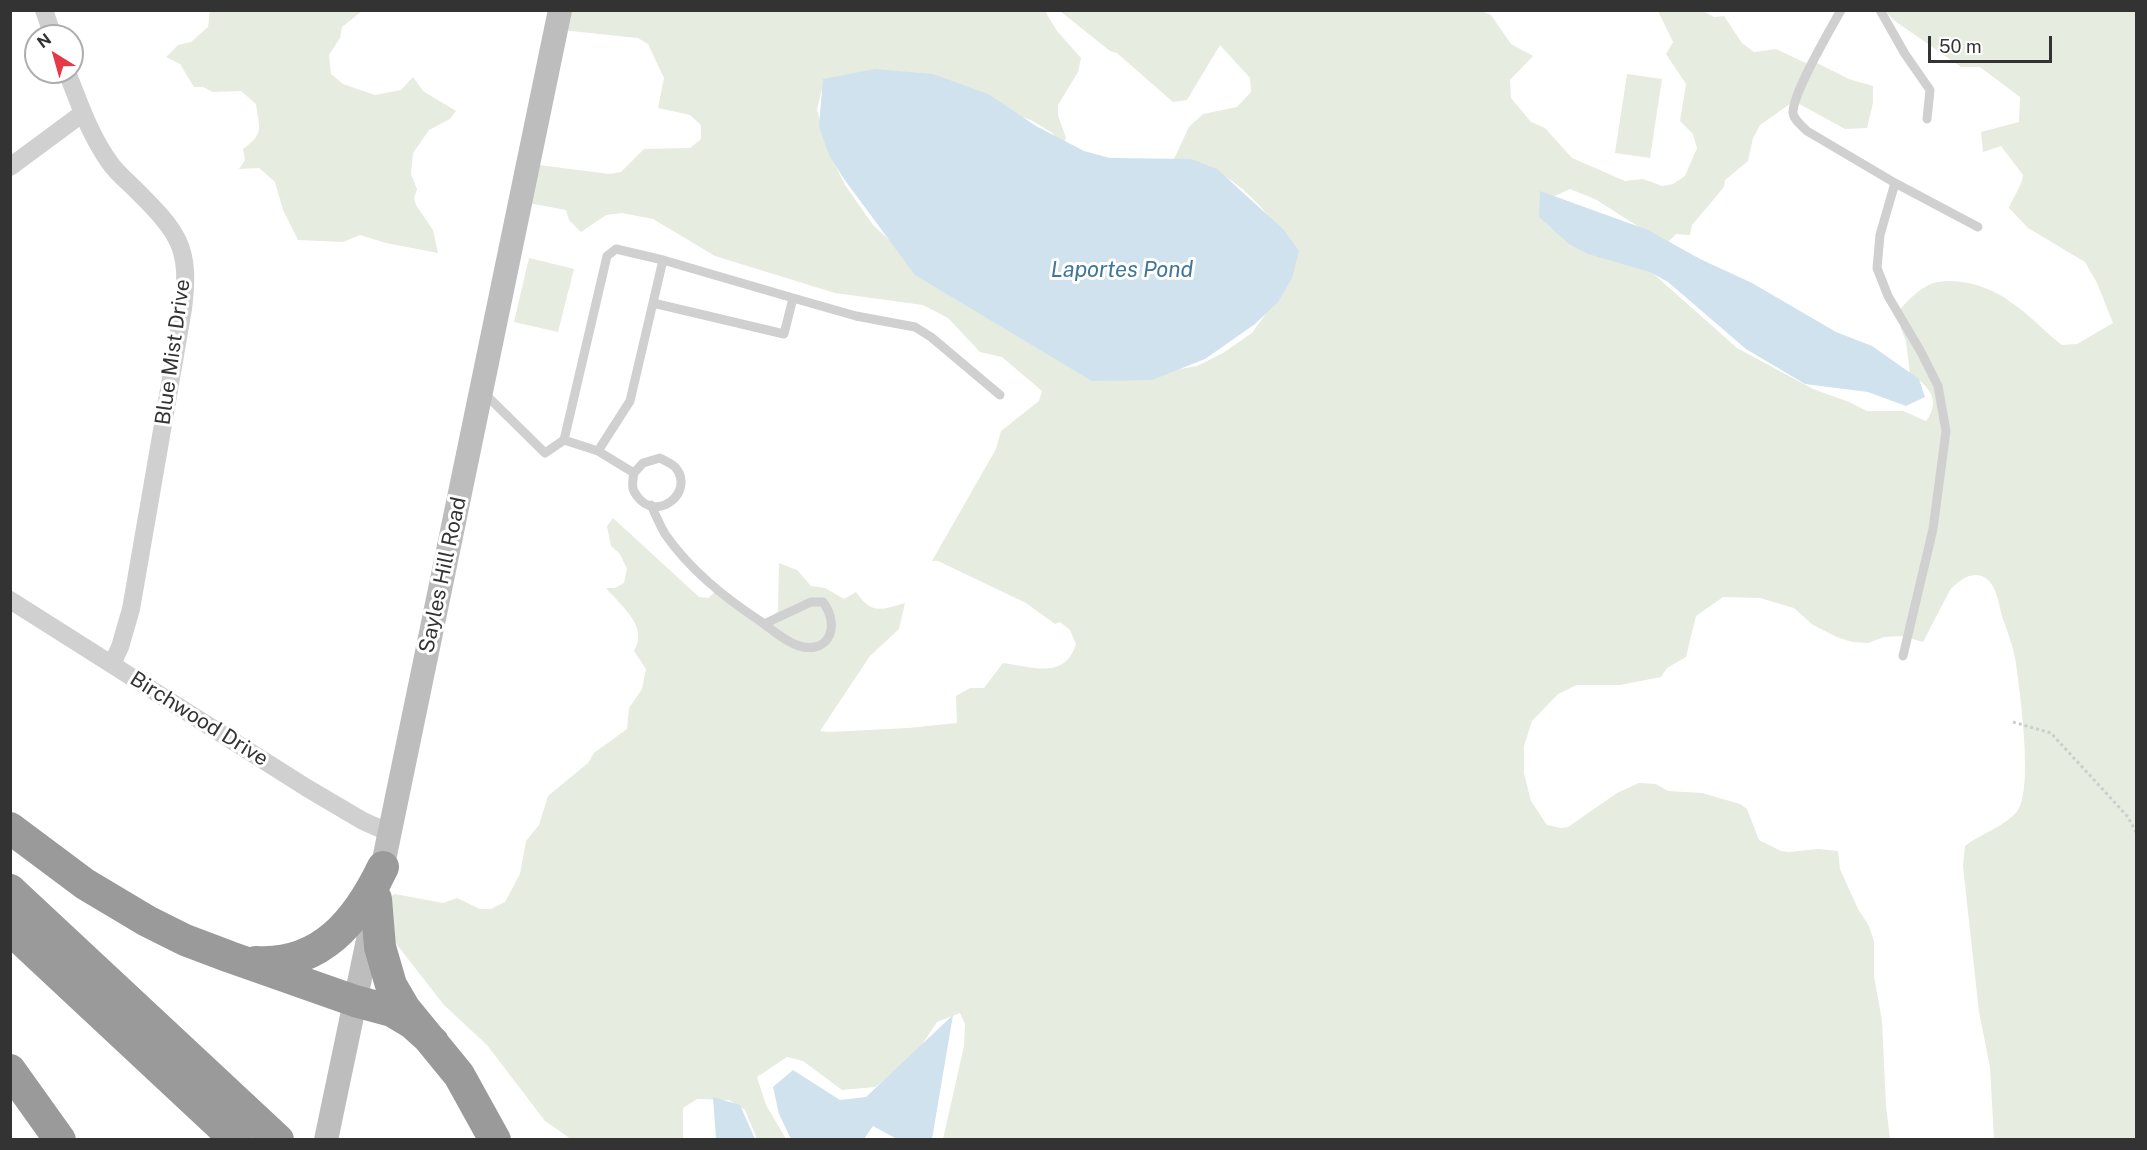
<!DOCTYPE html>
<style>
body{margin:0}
#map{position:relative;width:2147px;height:1150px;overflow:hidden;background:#fff;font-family:"Public Sans",sans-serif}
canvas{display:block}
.frame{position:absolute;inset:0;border:12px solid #333;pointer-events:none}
.north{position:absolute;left:24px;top:24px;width:60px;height:60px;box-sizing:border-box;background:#fff;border:2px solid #adadad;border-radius:50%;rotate:323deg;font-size:16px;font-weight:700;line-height:24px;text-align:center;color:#333}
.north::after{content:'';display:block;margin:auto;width:21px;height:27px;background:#e63946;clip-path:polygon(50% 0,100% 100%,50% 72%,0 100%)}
.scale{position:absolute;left:1928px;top:36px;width:124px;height:27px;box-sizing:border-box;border:3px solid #333;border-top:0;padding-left:8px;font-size:18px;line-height:21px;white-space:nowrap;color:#333;-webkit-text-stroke:4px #fff;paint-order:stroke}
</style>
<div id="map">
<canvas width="2147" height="1150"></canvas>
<div class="frame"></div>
<div class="north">N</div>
<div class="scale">50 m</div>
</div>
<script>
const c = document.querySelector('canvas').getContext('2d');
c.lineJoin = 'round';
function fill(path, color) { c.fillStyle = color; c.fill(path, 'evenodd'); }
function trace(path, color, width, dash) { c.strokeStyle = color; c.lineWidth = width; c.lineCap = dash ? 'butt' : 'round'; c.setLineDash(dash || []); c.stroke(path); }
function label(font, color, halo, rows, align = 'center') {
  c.font = font + ' "Public Sans",sans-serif'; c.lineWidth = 6; c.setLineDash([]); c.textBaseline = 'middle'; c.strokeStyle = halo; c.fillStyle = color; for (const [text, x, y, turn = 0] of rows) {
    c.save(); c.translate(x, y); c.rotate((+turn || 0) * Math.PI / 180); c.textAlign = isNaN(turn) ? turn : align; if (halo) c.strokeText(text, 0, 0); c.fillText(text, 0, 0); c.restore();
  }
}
const green = new Path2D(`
 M210,11H362L342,27L340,38L329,55L331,74L343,84L375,95L401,90L413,77L423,91L456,111L450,119L429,130L413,153L411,174L417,189L414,198L416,205L433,230L438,253L386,243L360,235L343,242L298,240L283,210L275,182L259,168L239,169L245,160L243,149C265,133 259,129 256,104L241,91L213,92L203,87H194L180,64L166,57L178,45L191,42L208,27Z
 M561,11H1045L1057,31L1081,58L1078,72L1058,105V115L1066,138L1063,144L1051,132L1031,120L958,97L831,81L822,89L817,109L827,148L845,185L873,225L933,280L1142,376L1197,366L1223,353L1252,333L1267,312L1284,237C1265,209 1236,175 1200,166C1191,164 1182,163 1173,161L1189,127L1203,114L1237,107L1251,92L1250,78L1220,45L1187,100L1173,102L1117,53L1110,51L1060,11H1481L1491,15L1511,44L1533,56L1510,80L1511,98L1531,122L1545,128L1572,158L1625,181L1643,179L1662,186L1673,184L1685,176L1697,148L1693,134L1680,121L1686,84L1666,54L1673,42L1658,11H1703L1714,17L1724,16L1742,43L1754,52L1776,49L1810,65L1813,61L1849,79L1873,86V103L1867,128L1845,129L1794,101L1760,125L1753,138L1748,161L1725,180L1724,187L1692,225L1690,235L1676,234L1669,241V246L1595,199L1570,189L1546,200L1543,220L1551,228L1583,242L1630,253L1737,348L1813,389L1849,402L1867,411H1903L1926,421C1942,400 1928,385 1910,374L1906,341L1901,329L1898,312C1907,301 1923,284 1938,282C1964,278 1992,288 2012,303C2030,315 2045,332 2062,345L2077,344L2113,323L2097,283L2085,262L2028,228L2009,208C2013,197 2022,186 2023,175L2001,146L1983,152L1981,132L2019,122L2020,97L1980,67H1961L1895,21L1885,11H2136V1139H1994L1990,1067L1979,1012L1967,903L1963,866L1965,846C1979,835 2009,824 2018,810C2033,787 2020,693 2016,664C2014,648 2007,631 2002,616C1999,605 1997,589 1989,581C1976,568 1960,579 1950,590L1923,642L1902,636L1884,637L1868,643L1852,642L1837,637L1813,625L1794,608L1760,598L1723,597L1696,616L1686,657L1667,668L1661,677L1620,685H1577L1558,694L1532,721L1524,746V773L1531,801L1547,825L1561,828L1568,827L1617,793L1639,783L1656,784L1668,791L1702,793L1740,804L1747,809L1759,840L1781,851L1789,852L1818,849L1838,851L1840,869L1858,909L1869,926L1874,942V976L1882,1021L1886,1106L1890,1139H943L964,1046L965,1024L960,1013L937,1022L911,1061L875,1087L842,1090L803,1061L787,1057L757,1077L766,1105L786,1139H757L745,1110L729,1100L697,1099L683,1108V1139H571L545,1121L487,1045L444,1005L394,941L391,896L395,894L443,903L457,898L480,909H491L505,902L520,874L526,841L539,825L548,796L588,763L594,753L627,729L629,708L642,689L646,669L634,651C649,626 621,606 606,588H615L624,583L627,569L620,554L611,546L607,526L613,518L699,597L708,598L720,588L766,621L778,611L779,563L797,570L811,586L825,588L844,599L856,592C872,615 881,610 905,603L899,629L870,656L820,731L829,732L908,728L957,723L956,696L970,688H984L1003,663C1033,667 1065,680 1076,644L1070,630L1060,622L1055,624L1026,603L938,561H932L996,449L1001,431L1039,401L1042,391L1002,357L980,352L948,318L923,305L835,293L715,256L653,219L622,213L606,215L581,232L569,220L566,210L523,202L531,164L610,174L621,172L644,149L690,148L701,139V125L690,115L658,108L664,78L648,44L638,38L561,30Z
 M1627,74L1662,79L1650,158L1615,153Z
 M529,258L574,269L558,332L514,322Z`);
const water = new Path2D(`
 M875,69L933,74L988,94L1036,126L1084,151L1110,158L1191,159L1217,169L1283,229L1299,251L1292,278L1278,302L1255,324L1205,359L1152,380L1092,381L915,275L844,179L829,155L819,126L823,79Z
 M1540,191L1648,230L1700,259L1752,283L1836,332L1872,346L1919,379L1925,397L1906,406L1868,392L1805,384L1746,349L1668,282L1650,272L1588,254L1569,244L1539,217Z
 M953,1015L932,1139H897L873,1126L864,1139H791L779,1114L773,1087L793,1070L840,1100L866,1097Z
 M713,1097L740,1105L755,1139H716Z`);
const path = new Path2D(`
 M2013,722L2051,733L2128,817L2136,832`);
const service = new Path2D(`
 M1841,10C1830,30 1792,94 1793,113C1794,120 1802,126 1807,131L1895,183L1978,227
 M1880,10L1905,54L1930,90L1927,119
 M1895,183L1880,235L1877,268L1888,296L1921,352L1938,386L1946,431L1933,529L1903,656
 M793,298L856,316L915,327L931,337L1000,395
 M653,303L784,334L793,298L663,260
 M483,392L545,453L564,440L607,256L616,249L663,260L630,401L598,451
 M564,440L598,451L634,473L643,463L660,458C665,461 673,464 676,468C695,493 656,523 637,496C635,493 633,491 633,488C632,483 633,478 634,473
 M651,505C655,514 660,525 665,534C690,570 724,597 760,621C771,629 781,638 794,644C827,658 842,628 823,602H811L764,624`);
const minor = new Path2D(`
 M44,10L53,36
 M67,72C79,103 90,135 110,163C117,173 127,181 135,189C178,232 191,246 183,309L131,609L120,647L112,664
 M10,167L83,113
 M10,600L307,788L363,821L390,833`);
const secondary = new Path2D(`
 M379,884L560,10
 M326,1140L372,921`);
const motorway = new Path2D(`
 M10,828L85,884L147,921L185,940L230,957L355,1001L392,1011L412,1023L433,1042
 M10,890L278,1140
 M376,899L380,947L391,985L405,1009L459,1075L495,1140
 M10,929L236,1140
 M256,962C321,966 357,921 383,867
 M10,1070L60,1140`);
const streetNames = [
 ["Blue Mist Drive",173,352,-82],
 ["Sayles Hill Road",443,575,-78],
 ["Birchwood Drive",199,719,32]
];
const waterNames = [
 ["Laportes Pond",1122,270]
];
fill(green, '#e6ecdf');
fill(water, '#cfe2ee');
trace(path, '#cdcdcd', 3, [3, 3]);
trace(service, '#d0d0d0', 9);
trace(minor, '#d0d0d0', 18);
trace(secondary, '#bdbdbd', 24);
trace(motorway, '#9a9a9a', 32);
label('21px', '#333', '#fff', streetNames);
label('italic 22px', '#3f7597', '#fff', waterNames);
</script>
